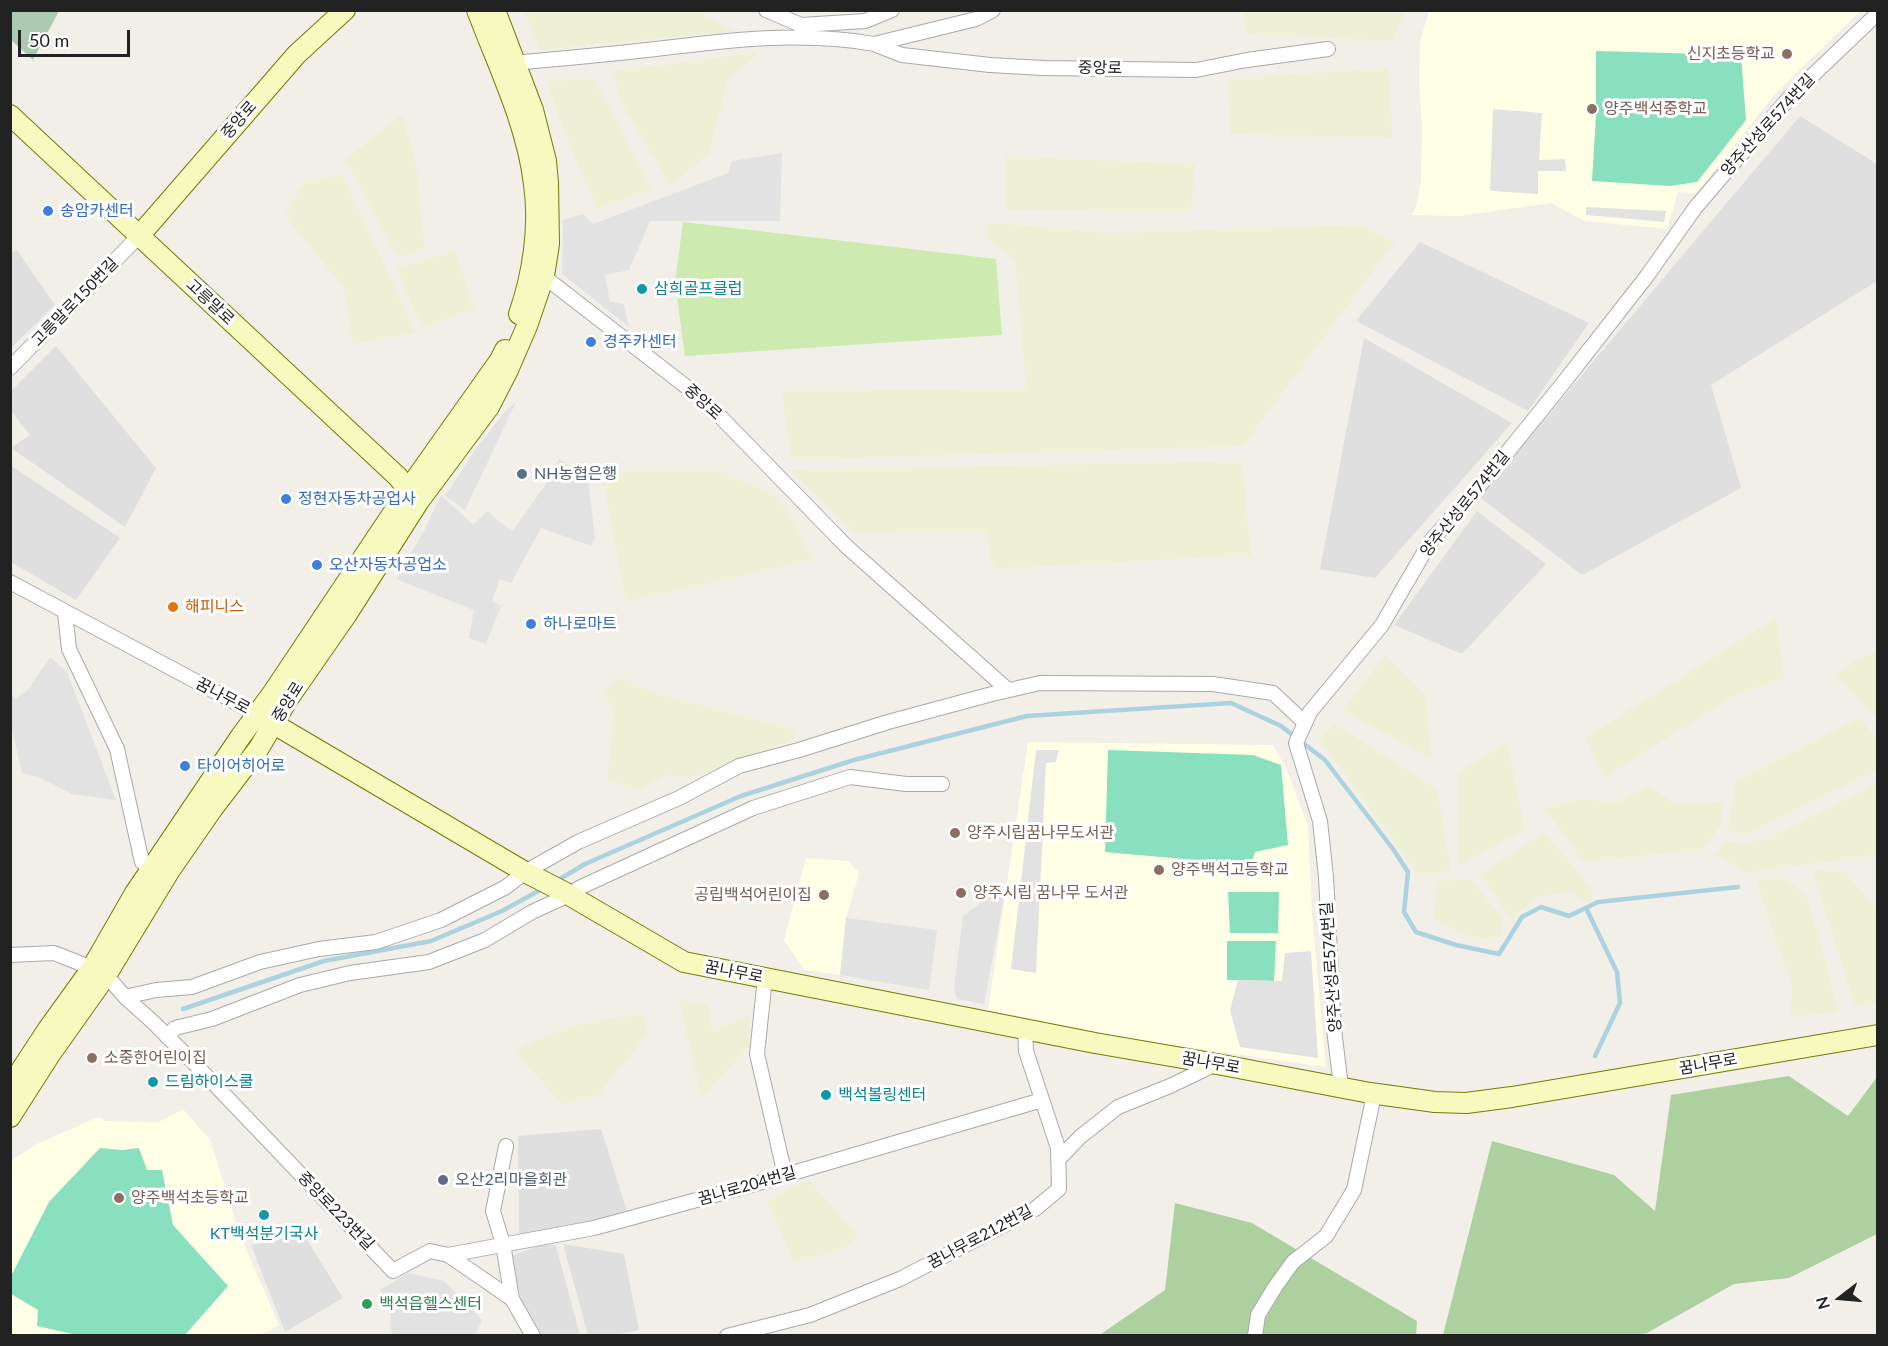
<!DOCTYPE html>
<meta charset="utf-8">
<style>
body{margin:0}
#map{position:relative;width:1888px;height:1346px;overflow:hidden;background:#f2efe9;font-family:Lato,sans-serif}
canvas{display:block}
.frame{position:absolute;inset:0;border:12px solid #222;pointer-events:none}
.north{position:absolute;left:1810px;top:1268px;width:60px;height:60px;-webkit-text-stroke:4px #fff;paint-order:stroke;rotate:254deg;font-size:16px;font-weight:700;line-height:24px;text-align:center;color:#222}
.north::after{content:'';display:block;margin:auto;width:21px;height:27px;background:#222;clip-path:polygon(50% 0,100% 100%,50% 72%,0 100%)}
.scale{position:absolute;left:18px;top:30px;width:112px;height:27px;box-sizing:border-box;border:3px solid #222;border-top:0;padding-left:8px;font-size:18px;line-height:21px;white-space:nowrap;color:#222;-webkit-text-stroke:4px #fff;paint-order:stroke}
</style>
<div id="map">
<canvas width="1888" height="1346"></canvas>
<div class="frame"></div>
<div class="north">N</div>
<div class="scale">50 m</div>
</div>
<script>
const c = document.querySelector('canvas').getContext('2d');
c.lineJoin = 'round';
function fill(path, color) { c.fillStyle = color; c.fill(path, 'evenodd'); }
function trace(path, color, width, dash) { c.strokeStyle = color; c.lineWidth = width; c.lineCap = dash ? 'butt' : 'round'; c.setLineDash(dash || []); c.stroke(path); }
function label(font, color, halo, rows, align = 'center') {
  c.font = font + ' Lato,"Noto Sans KR",sans-serif'; c.lineWidth = 6; c.setLineDash([]); c.textBaseline = 'middle'; c.strokeStyle = halo; c.fillStyle = color; for (const [text, x, y, turn = 0] of rows) {
    c.save(); c.translate(x, y); c.rotate((+turn || 0) * Math.PI / 180); c.textAlign = isNaN(turn) ? turn : align; if (halo) c.strokeText(text, 0, 0); c.fillText(text, 0, 0); c.restore();
  }
}
const residential = new Path2D(`
 M1800,116L1877,164V281L1711,385L1741,488L1582,575L1479,497Z
 M1420,242L1589,323L1528,411L1356,321Z
 M17,250L55,305L11,348V253Z
 M1364,338L1512,423L1375,578L1320,569Z
 M56,346L156,468L125,527L11,448L30,435L11,411V391Z
 M10,465L120,538L76,600L11,562Z
 M1477,511L1546,564L1462,654L1394,625Z
 M601,1129L627,1211L577,1226L519,1235L518,1136Z
 M304,1235L343,1298L285,1332L251,1245Z
 M543,1244L556,1246L580,1335H542L523,1308L512,1256Z
 M563,1244L624,1254L639,1330L615,1335H588Z`);
const education = new Path2D(`
 M1429,11H1860L1776,93L1696,193L1678,192L1667,229L1585,221L1551,203L1459,216L1412,215L1416,207L1421,180L1422,126L1419,84L1420,42Z
 M1028,742L1273,745L1287,770L1308,826L1312,913L1326,1067L1138,1040L988,1010Z
 M806,858L848,861L859,873L846,918L840,975L804,970L784,940Z
 M183,1109L210,1140L240,1235L279,1325L259,1336H11V1161L37,1144L98,1117L106,1121L159,1122Z`);
const farmland = new Path2D(`
 M524,11H696L735,31L540,50Z
 M1243,11V10L1405,11L1392,41L1247,34Z
 M759,52L728,80L709,155L670,185L619,98L614,71Z
 M1388,68L1393,138L1230,134L1228,78Z
 M594,78L652,190L597,209L564,132L547,81Z
 M402,114L416,164L425,251L398,257L345,160Z
 M1006,156L1195,164L1191,211L1006,210Z
 M342,174L416,333L353,344L344,288L285,216L303,183Z
 M989,222L1108,233L1360,225L1395,242L1243,446L791,460L782,391L1026,389L1015,260L984,237Z
 M455,250L474,309L422,329L397,268Z
 M1242,461L1251,555L994,569L985,531L854,533L790,470Z
 M601,471H721L778,496L814,560L626,602Z
 M1776,618L1784,679L1732,697L1604,778L1585,738Z
 M1877,650V719L1835,674L1856,660Z
 M1385,655L1425,695L1432,760L1343,710Z
 M617,676L656,693L796,730L792,741L691,778L667,775L636,791L607,780L614,710L604,694Z
 M1860,718L1877,739V771L1745,835L1727,831L1736,781Z
 M1335,724L1437,789L1451,871L1419,876L1319,739Z
 M1507,742L1525,830L1458,866L1459,772Z
 M1877,783V855L1746,873L1715,855L1725,841L1744,843L1769,838Z
 M1649,786L1676,804L1724,802L1720,827L1702,850L1583,862L1544,807L1586,798L1616,803Z
 M1544,833L1576,869L1594,894L1591,905L1570,892L1538,897L1510,920L1481,873Z
 M1812,870L1844,871L1877,909V1003L1855,1006Z
 M1782,876L1807,895L1839,1013L1790,1016L1792,986L1756,881Z
 M1471,879L1503,919L1501,937L1475,939L1434,921L1436,881Z
 M678,999L708,1004L712,1030L750,1015L751,1044L702,1097Z
 M643,1014L648,1034L598,1095L563,1105L514,1051L541,1037L589,1021Z
 M809,1180L858,1236L841,1250L794,1262L767,1201Z`);
const grass = new Path2D(`
 M683,222L996,259L1002,335L685,356L675,282Z`);
const forest = new Path2D(`
 M1789,1076L1848,1116L1877,1077V1234L1789,1278L1734,1284L1647,1333L1637,1335H1443L1492,1141L1614,1175L1655,1211L1671,1095Z
 M1175,1203L1252,1223L1417,1321L1416,1336H1098L1165,1290Z`);
const cemetery = new Path2D(`
 M11,10L59,11L33,60L11,40Z`);
const pitch = new Path2D(`
 M1596,51L1741,55L1746,120L1697,182L1670,186L1592,181L1596,116Z
 M1108,750L1253,755L1281,765L1288,845L1255,852L1251,865L1105,852Z
 M1228,892H1279L1278,933H1230Z
 M1227,941H1276L1274,981L1227,980Z
 M100,1148L122,1150L139,1148L147,1170H162L173,1225L228,1286L185,1335H77L37,1326L38,1310L11,1294V1276L49,1202Z`);
const parking = new Path2D(`
 M1493,109L1542,113L1539,160L1565,159L1566,171H1538V194L1492,191L1490,190Z
 M782,153L780,221H650L629,270L605,275L610,302L624,304L629,327L562,274L563,220L583,214L593,224L728,173L732,161Z
 M1586,207L1666,211L1664,222L1586,215Z
 M516,402L465,510L444,495L450,489L475,450L507,409Z
 M559,459L588,478L595,538L591,546L541,528L511,583L500,579L492,601L501,606L486,644L469,638L474,610L396,579L425,529L441,495L473,525L487,511L512,532L553,474Z
 M50,657L67,672L116,800L72,794L39,777L22,773L11,726V695L16,698L27,691Z
 M1036,750H1059L1056,762L1046,763L1036,973L1011,969Z
 M983,889L1004,897L984,1004L957,999L954,988L963,916L979,904Z
 M846,918L937,930L929,990L840,975Z
 M1311,951L1318,1058L1240,1047L1230,1010L1238,980L1282,981L1285,953Z
 M408,1273L444,1281L482,1320L475,1335H393L390,1326L392,1304L380,1290Z`);
const stream = new Path2D(`
 M555,882L585,864L741,796L854,760L1027,716L1231,703L1281,726L1325,760L1393,849L1408,872L1404,912L1416,932L1456,945L1499,954L1522,917L1541,907L1569,916L1598,902L1738,887
 M1586,908L1617,972L1620,1003L1595,1056
 M183,1009L324,961L431,941L502,911L542,889`);
const street = new Path2D(`
 M766,10L801,25L865,21L892,10
 M874,44L902,55L990,65L1043,68L1196,70L1247,60L1328,49
 M507,67L524,62C568,58 612,54 656,49C729,40 802,31 874,44L976,19L993,10
 M538,272L706,402L846,546L1008,690
 M10,368L139,236
 M10,582L257,714
 M65,613L69,649L117,749L142,862L151,870
 M10,955L54,953L92,968L113,983L125,997L153,1022L195,1064L393,1271L430,1251L448,1255L512,1299L533,1336
 M765,978L757,1054L785,1175
 M125,997L156,990L192,987L260,962L319,949L376,942L441,920L506,887L525,872L578,842L679,798L739,766L799,750L888,722L992,694L1040,683L1213,684L1273,693L1305,723
 M167,1037L175,1028L212,1019L300,985L350,973L429,962L485,940L532,912L569,895L581,887L753,808L850,777L906,784H942
 M1341,1087L1334,1029L1326,877L1320,821L1296,743L1310,712L1382,625L1430,542L1493,470L1564,382L1647,276L1695,208L1790,97L1878,13
 M506,1146L493,1211L503,1244L512,1299
 M1058,1160L1080,1137L1118,1107L1170,1086L1216,1064
 M448,1255L594,1228L755,1184L1042,1100
 M727,1336L810,1315L900,1279L1035,1209L1059,1189L1058,1148L1026,1051L1025,1028
 M1255,1336L1258,1315L1275,1287L1293,1262L1326,1236L1354,1190L1372,1104L1370,1093`);
const secondary = new Path2D(`
 M477,10C498,66 527,124 534,184C540,226 533,274 519,314
 M10,115L398,477L408,490
 M139,236L297,54L345,10
 M257,714L525,872L564,892L684,962L1095,1043L1217,1064L1370,1093L1435,1102L1466,1103L1512,1097L1878,1035
 M10,1087L48,1029L92,968L135,893L241,736L272,694L417,477L500,360L505,350
 M10,1117L49,1056L105,977L170,870L213,808L259,748L288,699L347,614L419,501L489,407L508,370L527,326L544,276L549,244L548,183L546,161L533,110L495,10`);
const markers = [
 [1787,54,6,"#8d6e63"],
 [1592,109,6,"#8d6e63"],
 [48,211,6,"#3f7fe0"],
 [642,289,6,"#0f9aa8"],
 [591,342,6,"#3f7fe0"],
 [522,474,6,"#5c6f8a"],
 [286,499,6,"#3f7fe0"],
 [317,565,6,"#3f7fe0"],
 [173,607,6,"#e8710a"],
 [531,624,6,"#3f7fe0"],
 [185,766,6,"#3f7fe0"],
 [955,833,6,"#8d6e63"],
 [1159,870,6,"#8d6e63"],
 [961,893,6,"#8d6e63"],
 [824,895,6,"#8d6e63"],
 [92,1058,6,"#8d6e63"],
 [153,1082,6,"#0f9aa8"],
 [826,1095,6,"#0f9aa8"],
 [443,1180,6,"#5c6f8a"],
 [119,1198,6,"#8d6e63"],
 [264,1215,6,"#0f9aa8"],
 [367,1304,6,"#2e9e5b"]
];
const educationNames = [
 ["신지초등학교",1775,54,"right"],
 ["양주백석중학교",1604,109],
 ["양주시립꿈나무도서관",967,833],
 ["양주백석고등학교",1171,870],
 ["양주시립 꿈나무 도서관",973,893],
 ["공립백석어린이집",812,895,"right"],
 ["소중한어린이집",104,1058],
 ["양주백석초등학교",131,1198]
];
const streetNames = [
 ["중앙로",1100,68,1],
 ["중앙로",239,120,-49],
 ["양주산성로574번길",1768,125,-48],
 ["고릉말로150번길",75,302,-46],
 ["고릉말로",210,302,43],
 ["중앙로",703,402,42],
 ["양주산성로574번길",1465,504,-51],
 ["꿈나무로",223,696,28],
 ["중앙로",288,702,-58],
 ["양주산성로574번길",1331,967,-94],
 ["꿈나무로",734,972,11],
 ["꿈나무로",1211,1063,10],
 ["꿈나무로",1708,1064,-10],
 ["꿈나로204번길",747,1186,-16],
 ["중앙로223번길",336,1211,46],
 ["꿈나무로212번길",980,1237,-28]
];
const shopNames = [
 ["송암카센터",60,211],
 ["경주카센터",603,342],
 ["정현자동차공업사",298,499],
 ["오산자동차공업소",329,565],
 ["하나로마트",543,624],
 ["타이어히어로",197,766]
];
const cultureNames = [
 ["삼희골프클럽",654,289],
 ["드림하이스쿨",165,1082],
 ["백석볼링센터",838,1095],
 ["KT백석분기국사",264,1234,"center"]
];
const serviceNames = [
 ["NH농협은행",534,474],
 ["오산2리마을회관",455,1180]
];
const foodNames = [
 ["해피니스",185,607]
];
const leisureNames = [
 ["백석읍헬스센터",379,1304]
];
fill(residential, '#e0dfdf');
fill(education, '#ffffe5');
fill(farmland, '#eef0d5');
fill(grass, '#cdebb0');
fill(forest, '#add19e');
fill(cemetery, '#aacbaf');
fill(pitch, '#88e0be');
fill(parking, '#e2e2e2');
trace(stream, '#aad3df', 4.5);
trace(street, '#a9a9a9', 16);
trace(secondary, '#707d05', 22);
trace(street, '#fff', 14);
trace(secondary, '#f7fabf', 20);
for (const [x, y, r, color] of markers) { const dot = new Path2D(); dot.arc(x, y, r, 0, 2 * Math.PI); c.fillStyle = color; c.fill(dot); trace(dot, '#fff', 2); }
label('16px', '#785e54', '#fff', educationNames, 'left');
label('16px', '#222', '#fff', streetNames);
label('16px', '#366cbe', '#fff', shopNames, 'left');
label('16px', '#0d838f', '#fff', cultureNames, 'left');
label('16px', '#4e5e75', '#fff', serviceNames, 'left');
label('16px', '#c56008', '#fff', foodNames, 'left');
label('16px', '#27864d', '#fff', leisureNames, 'left');
</script>
